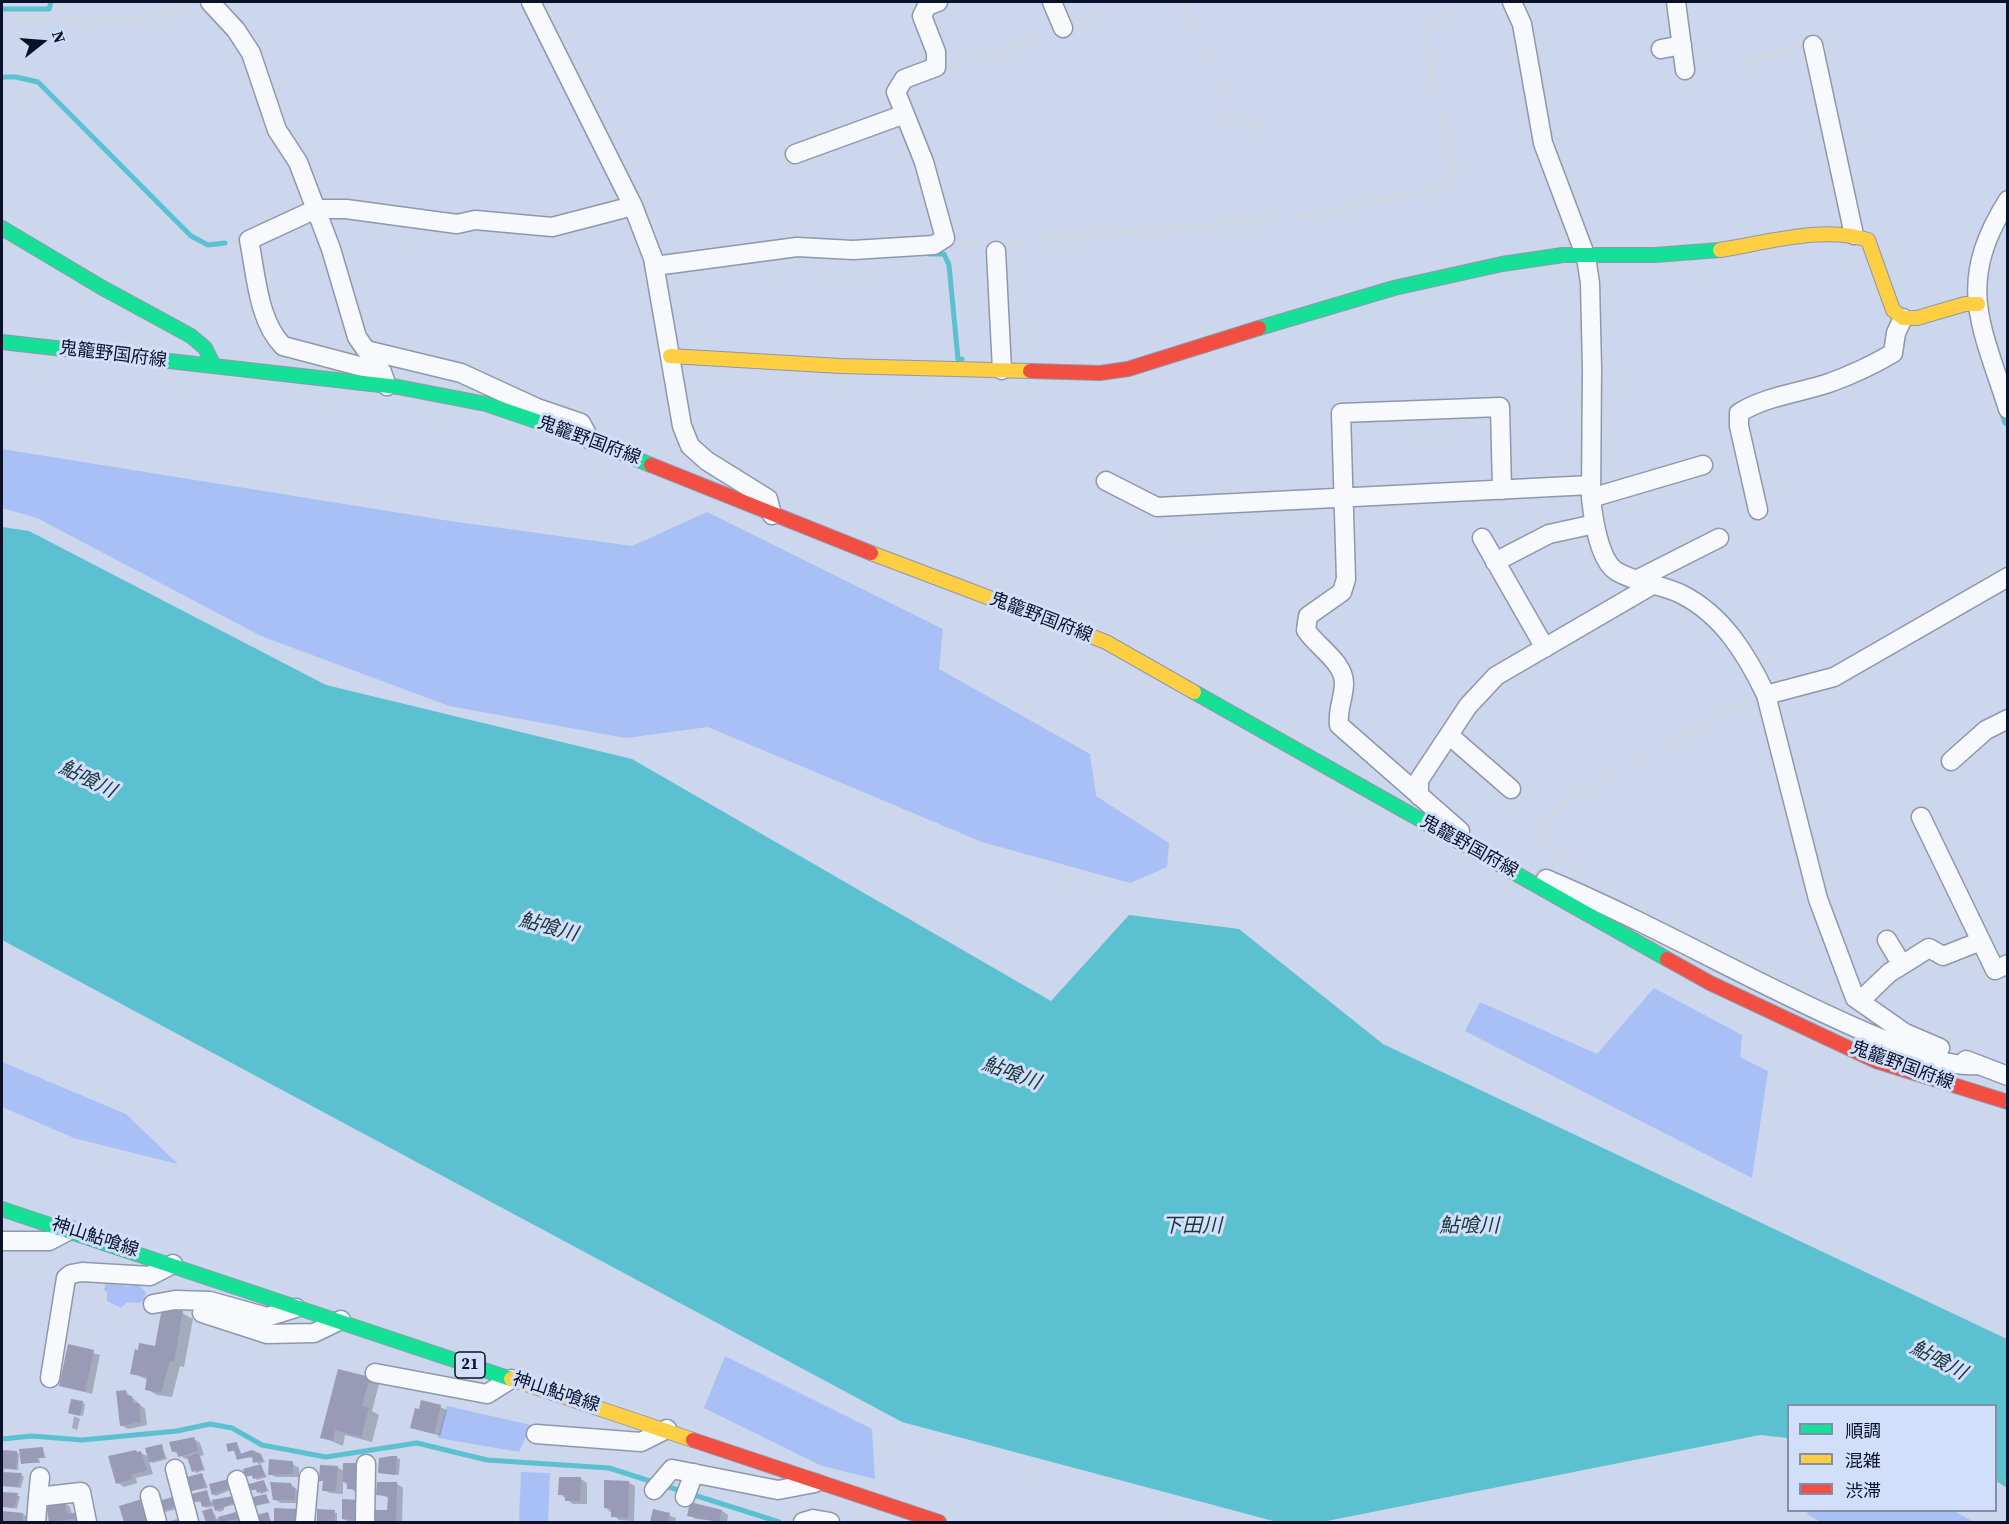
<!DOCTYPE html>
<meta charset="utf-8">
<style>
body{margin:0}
#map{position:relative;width:2009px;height:1524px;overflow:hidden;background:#ccd6ec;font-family:"Source Serif 4","Noto Sans JP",serif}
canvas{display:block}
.frame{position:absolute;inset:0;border:3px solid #09122a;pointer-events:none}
.legend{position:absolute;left:1787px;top:1404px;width:210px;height:108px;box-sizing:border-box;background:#d2dffa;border:2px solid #828da7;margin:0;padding:8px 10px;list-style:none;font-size:18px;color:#09122a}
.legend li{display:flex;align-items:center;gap:12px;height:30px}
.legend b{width:30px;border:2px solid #828da7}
.north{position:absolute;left:12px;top:12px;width:60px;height:60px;-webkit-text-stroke:4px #d2dffa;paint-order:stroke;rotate:73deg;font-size:16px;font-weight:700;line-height:24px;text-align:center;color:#09122a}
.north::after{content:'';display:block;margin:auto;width:21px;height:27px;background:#09122a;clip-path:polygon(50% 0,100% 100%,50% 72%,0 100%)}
</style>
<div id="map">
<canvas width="2009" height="1524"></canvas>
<div class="frame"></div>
<ul class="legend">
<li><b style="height:8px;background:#16e098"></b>順調</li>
<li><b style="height:8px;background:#ffcf43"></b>混雑</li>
<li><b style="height:8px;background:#f24e42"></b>渋滞</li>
</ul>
<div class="north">N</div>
</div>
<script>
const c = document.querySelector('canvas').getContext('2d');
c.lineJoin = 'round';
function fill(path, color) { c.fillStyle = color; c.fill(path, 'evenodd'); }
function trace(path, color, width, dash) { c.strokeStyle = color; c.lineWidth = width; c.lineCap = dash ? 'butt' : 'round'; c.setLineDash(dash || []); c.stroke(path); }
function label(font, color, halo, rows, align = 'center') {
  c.font = font + ' "Source Serif 4","Noto Sans JP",serif'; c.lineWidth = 6; c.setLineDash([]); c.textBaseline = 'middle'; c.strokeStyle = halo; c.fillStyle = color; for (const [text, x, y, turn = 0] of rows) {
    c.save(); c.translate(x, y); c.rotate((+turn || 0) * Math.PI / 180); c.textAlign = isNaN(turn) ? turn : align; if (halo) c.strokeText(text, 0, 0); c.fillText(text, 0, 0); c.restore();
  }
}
const green = new Path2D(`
 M2,449L450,521L632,546L707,512L943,629L939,669L1090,754L1096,796L1169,843L1167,867L1130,883L982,842L708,727L626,738L449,706L261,636L37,518L2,508Z
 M1654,988L1742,1035L1740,1057L1768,1071L1752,1178L1465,1031L1480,1002L1597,1054Z
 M2,1062L126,1114L178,1164L74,1138L2,1107Z
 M106,1281H122L126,1286L138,1285L146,1292L144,1300L139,1303L127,1302L121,1308L107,1301V1292L104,1290Z
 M725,1356L872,1429L875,1479L822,1466L704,1408Z
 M447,1406L531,1425L519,1452L438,1438Z
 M521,1472L550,1473L548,1522H519Z
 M1808,1511H1954L1974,1522H1821L1807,1514Z`);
const water = new Path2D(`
 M2,527L29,531L326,685L632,759L1051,1001L1129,915L1239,929L1383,1044L2007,1339V1488L1996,1481V1406H1788V1438L1760,1435L1322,1522H1277L902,1422L2,940Z`);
const shadow = new Path2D(`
 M182,1313L193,1319L184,1367L180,1366L172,1397L157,1395L147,1389L148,1380L132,1373L157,1348Z
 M69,1346L100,1355L92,1394L61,1385Z
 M369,1378L379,1384L372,1411L379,1415L372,1442L345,1435L343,1446L322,1437Z
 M126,1392L145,1409L147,1425L128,1429L121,1425Z
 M82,1402L85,1404L83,1416L72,1414Z
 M440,1407L447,1410L440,1436L412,1427Z
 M74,1416L80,1419L77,1430L72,1428Z
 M194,1439L200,1443L204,1455L200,1456L205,1470L196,1473L190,1458L186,1459L173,1451Z
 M237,1444L242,1455H261L265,1462L258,1464L254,1457L238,1459L236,1451H229Z
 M161,1445L167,1459L153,1463L149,1461L153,1474L136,1478L137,1483L124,1487L118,1483L141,1453L149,1457Z
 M42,1448L46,1458H39L40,1463H22Z
 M16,1452L19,1454L18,1470L4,1469V1473L24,1476L21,1488L5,1486L2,1483V1457Z
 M397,1458L400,1459L399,1475L380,1473L381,1459Z
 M293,1464L299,1468V1477H276L270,1474Z
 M261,1466L267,1477L257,1480L254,1476H246Z
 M337,1467L344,1471L366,1492H355L343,1481V1494L330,1493L324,1490V1482L321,1480Z
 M202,1474L208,1488L189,1491Z
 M581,1479L587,1483V1504H573L560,1494Z
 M228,1481L233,1489L216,1496L213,1494Z
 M263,1481L269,1491L261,1494L258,1490H248Z
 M628,1482L635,1486L634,1521L619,1520L605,1507Z
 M291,1484L301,1494V1503H281L274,1499Z
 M397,1484L403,1488L402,1522H380L376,1520L389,1512V1498L378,1494Z
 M206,1492L211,1502L233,1497L237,1504L224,1507V1510L219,1512L216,1510L219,1505L206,1508L201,1502H192Z
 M2,1494L20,1496L17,1509L2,1506Z
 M266,1495L270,1503L253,1506Z
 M344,1500L365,1522H350L343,1519Z
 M161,1502L181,1508L165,1512Z
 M64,1503L70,1507L72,1515L86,1521L51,1522L48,1506Z
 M692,1504L722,1511L728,1515L727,1522L696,1519L689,1515Z
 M212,1510L217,1519L236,1514L240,1521L207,1522L204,1512Z
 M654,1510L676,1518L675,1522H651Z
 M319,1511L337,1513V1522H318Z
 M2,1513L23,1514L29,1518V1522H2Z
 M181,1518L185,1522H166Z`);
const stream = new Path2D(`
 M2,9H49L51,2
 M2,77H16L38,82L191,236L208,245L225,243
 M929,254H944L949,265L958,359H962
 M2001,411L2005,423
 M2,1439L32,1436L82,1440L177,1431L210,1424L232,1428L262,1445L326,1457L417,1443L487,1460L609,1468L779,1522`);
const building = new Path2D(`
 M162,1308L183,1311L174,1362L170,1361L161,1393L145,1390L147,1377L130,1374L135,1349L138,1350L139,1343L155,1346Z
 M68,1344L94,1350L85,1392L59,1386Z
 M338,1369L370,1377L362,1406L369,1408L361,1437L335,1430L333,1441L320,1438Z
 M126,1390L127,1396H132L133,1404L139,1403L141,1422L120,1426L116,1391Z
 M71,1399L83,1401L80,1416L68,1413Z
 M421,1400L441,1405L434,1434L410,1428L415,1408L419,1409Z
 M194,1437L198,1451L178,1457L177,1451L172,1452L169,1442Z
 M237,1442L240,1454L252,1450L261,1454L263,1460L253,1463L252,1456L237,1460L234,1450L228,1452L226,1444Z
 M162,1444L165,1458L149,1462L145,1448Z
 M43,1447L44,1457L37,1458L38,1462L21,1464L19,1449Z
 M2,1450L17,1451L16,1469L2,1468Z
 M136,1450L137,1452L141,1451L147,1470L131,1475L132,1479L116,1484L108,1456Z
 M198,1453L203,1469L192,1472L187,1457Z
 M391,1456H397L396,1475L378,1473L379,1458Z
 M269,1459L291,1461L293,1462V1474L268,1475Z
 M343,1463H361L360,1490L347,1489V1482H343Z
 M261,1464L265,1476L253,1479L252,1475L245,1477L243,1469Z
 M320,1465L338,1466L336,1491H322L323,1481H319Z
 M2,1472L22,1473L18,1487L2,1486Z
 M202,1473L206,1487L188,1492L184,1478Z
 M559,1477H581L580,1501H565V1495H558Z
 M229,1479L231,1487L212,1495L209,1484Z
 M264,1480L267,1490L257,1493L256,1489L247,1491L245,1485Z
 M604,1480L629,1481L628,1518L611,1517V1508H604Z
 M270,1482L291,1483V1488H295V1500H273Z
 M377,1482H397L396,1522L374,1521V1510H387L388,1496L376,1495Z
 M207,1490L211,1505L202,1507L200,1500L190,1503L188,1495Z
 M2,1492L18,1493L14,1508L2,1507Z
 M266,1494L269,1502L252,1507L249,1498Z
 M176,1496L179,1506L161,1511L159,1501Z
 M233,1496L234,1503L215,1511L212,1500Z
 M142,1499L149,1522H124L119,1506Z
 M342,1499L359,1500V1520L342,1519Z
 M64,1502L67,1514L79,1512L80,1518L49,1522L46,1505Z
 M690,1502L722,1510L719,1522L687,1516Z
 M212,1508L216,1522H206L202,1511Z
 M274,1508L298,1509L297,1522H274Z
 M317,1509L335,1510L334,1522H317Z
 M653,1509L670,1513L668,1522H650Z
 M2,1511L23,1513L22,1522H2Z
 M236,1512L238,1519L219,1522L218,1517Z
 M268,1512L271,1522H255L253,1516Z`);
const path = new Path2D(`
 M1183,2L1222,90L1224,123L1263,125L1279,132
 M2,15C64,21 133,27 193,4
 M1077,22L1128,2
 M1733,65L1797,46
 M951,70L1046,35
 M961,242L981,244
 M1009,242L1315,215L1456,184L1423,30L1467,2
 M1589,878L1568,858L1543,843L1540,830L1559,807L1732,708L1750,701`);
const street = new Path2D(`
 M210,2L236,30L251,53L277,130L298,162L331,249L357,337L366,350L461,373L537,408L581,423L590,440
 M531,2L633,206L653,258L682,426L690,446L707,461L768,499L772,515
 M1052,2L1063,28
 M1512,2L1522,24L1543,143L1586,257L1590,283L1592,369L1591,498C1593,517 1599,560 1616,571C1635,583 1661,584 1681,594C1723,615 1747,655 1766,695L1818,899L1855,998L1905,1033L1940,1048
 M1676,2L1685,70
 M1813,45L1854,235
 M1661,49L1682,45
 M795,154L905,114
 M2008,200C1955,284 1981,324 2008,409
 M996,251L1002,370
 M655,266L797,247L853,250L934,245L945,238L924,162L896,92L904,79L936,67V52L922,16L927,6L938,2
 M387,386L382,372L283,346C258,321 256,274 249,240L316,209H346L457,224L475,220L552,227L633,206
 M1106,481L1157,507L1591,485
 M1591,498L1703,465
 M1758,510L1739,426V413C1766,396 1799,393 1829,383C1851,375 1873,365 1893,353L1896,333L1903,318
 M1482,538L1545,648
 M1495,562L1549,534L1595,524
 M1638,579L1719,538
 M1766,695L1834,677L2008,577
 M1450,736L1511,789
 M1951,761L1986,730L2008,719
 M1419,796V780L1468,706L1496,676L1654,584
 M1921,817L1995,970L2008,964
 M1460,831L1339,725C1337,710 1344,698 1344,683C1344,662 1316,646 1306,630L1308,616L1342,592L1346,579L1341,413L1500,407L1502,490
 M1546,879C1656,925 1758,986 1868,1033C1901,1046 1942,1068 1977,1065
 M1887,940L1902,965
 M1860,1001L1889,973L1929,948L1943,956L1981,941
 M1966,1060L2008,1076
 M2,1241H49L70,1230
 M153,1304L175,1300L210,1301L267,1317L296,1308
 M202,1313L267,1334L314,1333L341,1320
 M375,1373L487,1394L511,1379
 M50,1378L66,1278L71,1274L82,1272L150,1276L173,1264
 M536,1434L641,1442L667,1429
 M175,1469L189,1522
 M237,1480L250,1522
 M654,1490L672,1469L778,1490L815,1483
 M150,1496L157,1522
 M38,1497L40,1477
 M685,1497L694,1473
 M36,1522L38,1497L81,1492L87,1522
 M305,1522L309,1477
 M365,1522L366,1464
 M803,1522L813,1519L830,1522`);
const fast = new Path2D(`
 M2,228L101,287L191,336L205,348L214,366
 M1259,328L1394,288L1502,264L1563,255H1655L1720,250
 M2,342L398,387L486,404L583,437L651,465
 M1194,692L1667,959
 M2,1209L511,1379`);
const slow = new Path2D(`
 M1720,250C1766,243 1823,225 1868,240L1893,310L1903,318H1917L1965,304H1978
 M670,356L841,366L1030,371
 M871,553L1106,642L1194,692
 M511,1379L693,1440`);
const jam = new Path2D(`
 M1030,371L1100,373L1128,369L1259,328
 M651,465L871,553
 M1667,959L1710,983L1876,1061L2008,1102
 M693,1440L939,1522`);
const shields = [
 [470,1365,30]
];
const shieldNames = [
 ["21",470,1365]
];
const streetNames = [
 ["鬼籠野国府線",113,355,7],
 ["鬼籠野国府線",589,441,20],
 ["鬼籠野国府線",1041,618,21],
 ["鬼籠野国府線",1469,847,29],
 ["鬼籠野国府線",1902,1066,20],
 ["神山鮎喰線",95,1238,18],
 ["神山鮎喰線",556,1393,18]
];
const waterNames = [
 ["鮎喰川",87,780,26],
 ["鮎喰川",548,928,15],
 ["鮎喰川",1011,1074,20],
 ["下田川",1192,1227],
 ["鮎喰川",1469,1227],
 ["鮎喰川",1938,1361,28]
];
fill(green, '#a8c0f5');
fill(water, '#5bc1d1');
fill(shadow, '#0003');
trace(stream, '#5bc1d1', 5);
fill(building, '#989ab6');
trace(street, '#8e97ac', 21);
trace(fast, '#8e97ac', 16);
trace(slow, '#8e97ac', 16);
trace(jam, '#8e97ac', 16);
trace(path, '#d3d7de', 3, [6, 3]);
trace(street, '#f7f9fc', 18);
trace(fast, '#16e098', 14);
trace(slow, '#ffcf43', 14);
trace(jam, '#f24e42', 14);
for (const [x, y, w] of shields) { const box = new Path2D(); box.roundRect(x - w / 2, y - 13, w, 26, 4.5); c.fillStyle = '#d2dffa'; c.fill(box); trace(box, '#09122a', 1.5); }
label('bold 16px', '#09122a', null, shieldNames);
label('18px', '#09122a', '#d2dffa', streetNames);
label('italic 20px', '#1b373b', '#d2dffa', waterNames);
</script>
